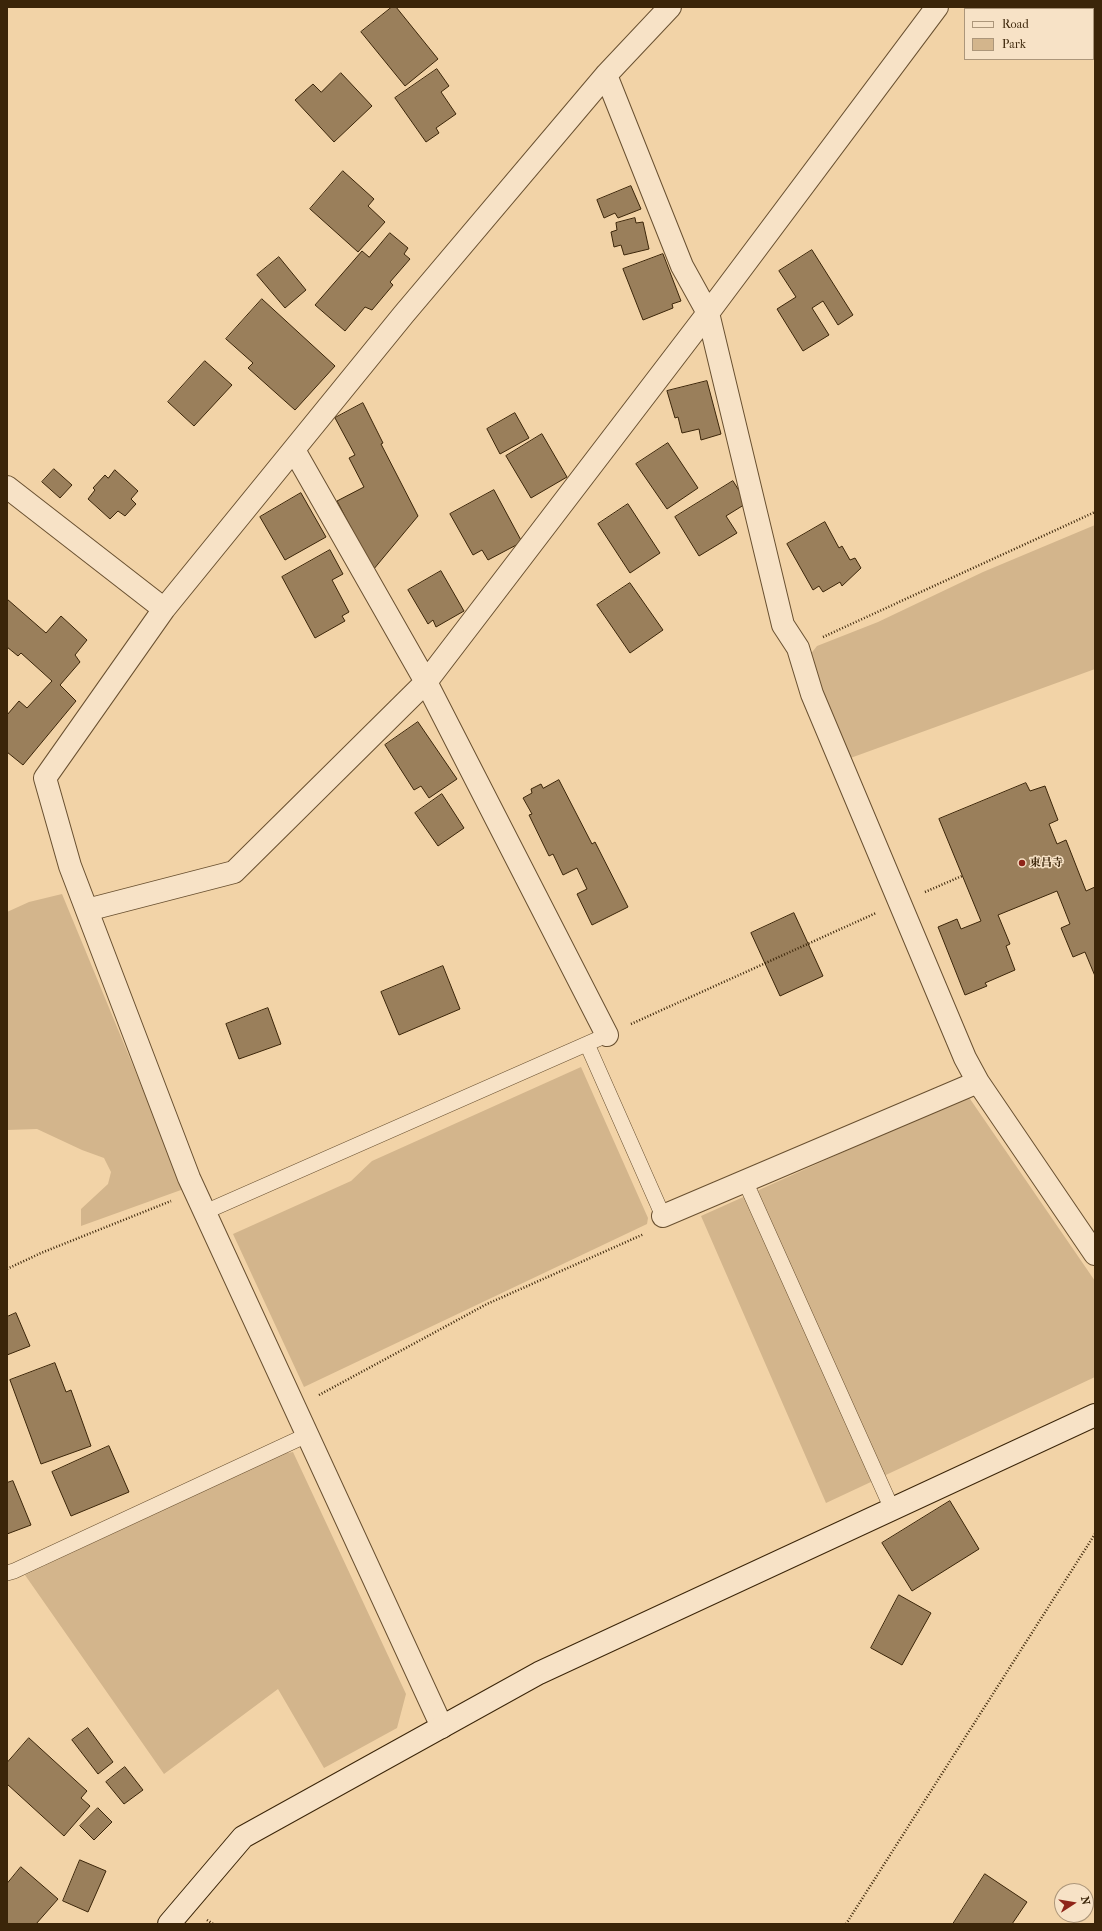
<!DOCTYPE html>
<meta charset="utf-8">
<style>
body{margin:0}
#map{position:relative;width:1102px;height:1931px;overflow:hidden;background:#f2d3a7;font-family:"IM FELL French Canon",serif}
canvas{display:block}
.frame{position:absolute;inset:0;border:8px solid #3b2509;pointer-events:none}
.legend{position:absolute;left:964px;top:8px;width:130px;height:52px;box-sizing:border-box;background:#f7e2c6;border:1px solid #ac967a;margin:0;padding:5px 7px;list-style:none;font-size:12px;color:#3b2509}
.legend li{display:flex;align-items:center;gap:8px;height:20px}
.legend b{width:20px;border:1px solid #ac967a}
.north{position:absolute;left:1054px;top:1883px;width:40px;height:40px;box-sizing:border-box;background:#f7e2c6;border:1px solid #ac967a;border-radius:50%;rotate:78deg;font-size:11px;font-weight:700;line-height:16px;text-align:center;color:#3b2509}
.north::after{content:'';display:block;margin:auto;width:14px;height:18px;background:#8f2418;clip-path:polygon(50% 0,100% 100%,50% 72%,0 100%)}
</style>
<div id="map">
<canvas width="1102" height="1931"></canvas>
<div class="frame"></div>
<ul class="legend">
<li><b style="height:5px;background:#f7e2c6"></b>Road</li>
<li><b style="height:11px;background:#d3b58c"></b>Park</li>
</ul>
<div class="north">N</div>
</div>
<script>
const c = document.querySelector('canvas').getContext('2d');
c.lineJoin = 'round';
function fill(path, color) { c.fillStyle = color; c.fill(path, 'evenodd'); }
function trace(path, color, width, dash) { c.strokeStyle = color; c.lineWidth = width; c.lineCap = dash ? 'butt' : 'round'; c.setLineDash(dash || []); c.stroke(path); }
function label(font, color, halo, rows, align = 'center') {
  c.font = font + ' "IM FELL French Canon","Noto Serif JP",serif'; c.lineWidth = 3; c.setLineDash([]); c.textBaseline = 'middle'; c.strokeStyle = halo; c.fillStyle = color; for (const [text, x, y, turn = 0] of rows) {
    c.save(); c.translate(x, y); c.rotate((+turn || 0) * Math.PI / 180); c.textAlign = isNaN(turn) ? turn : align; if (halo) c.strokeText(text, 0, 0); c.fillText(text, 0, 0); c.restore();
  }
}
const green = new Path2D(`
 M1095,525V669L845,760L809,656L817,646L878,622L983,572Z
 M62,894L179,1177L181,1190L81,1226V1209L108,1184L111,1172L104,1158L82,1150L37,1129L7,1130V912L29,902Z
 M581,1067L648,1218L647,1224L304,1387L233,1234L351,1181L372,1161Z
 M968,1096L1095,1281V1377L826,1503L701,1216Z
 M293,1452L406,1694L397,1728L324,1768L278,1689L164,1774L25,1575L282,1454Z`);
const building = new Path2D(`
 M392,7H396L438,59L405,86L361,32Z
 M965,7H1010L1008,9H968Z
 M437,69L449,86L441,92L456,114L436,128L439,133L426,142L395,98Z
 M341,73L372,106L334,142L295,100L313,84L321,92Z
 M343,171L374,199L368,206L385,222L358,252L310,209Z
 M631,186L641,209L618,218L615,213L604,218L597,200Z
 M635,218L636,223L643,222L649,249L624,255L621,245L614,247L611,232L617,230L616,223Z
 M390,233L408,248L404,254L410,259L390,282L393,285L372,310L365,307L345,331L315,305L362,251L369,257Z
 M812,250L853,315L838,325L823,301L812,308L829,335L803,351L777,309L796,297L779,271Z
 M663,254L681,301L672,304L673,308L643,320L623,269Z
 M279,257L306,290L285,308L257,275Z
 M262,299L335,366L295,410L248,368L253,363L226,339Z
 M205,361L232,385L194,426L168,402Z
 M707,381L721,434L701,440L699,429L682,433L678,417L675,418L667,391Z
 M363,403L383,443L381,444L418,516L373,570L337,501L364,487L349,458L355,455L335,418Z
 M515,413L529,438L500,454L487,429Z
 M542,434L567,477L531,498L506,456Z
 M668,443L698,488L667,509L636,464Z
 M54,469L72,485L60,498L42,482Z
 M115,470L138,491L131,499L136,504L125,516L118,511L110,519L88,499L95,490L93,488L105,475L108,478Z
 M733,481L747,503L726,516L737,533L699,556L675,517Z
 M494,490L522,542L488,560L482,550L473,555L450,514Z
 M301,493L326,537L285,560L260,517Z
 M628,504L660,553L630,573L598,524Z
 M825,522L839,548L842,546L850,560L855,558L861,568L842,586L840,582L823,592L819,586L813,590L787,544Z
 M330,550L343,574L332,580L349,612L342,616L345,621L315,638L282,577Z
 M441,571L464,611L436,627L433,620L428,624L408,590Z
 M630,583L663,630L630,653L597,605Z
 M7,599L46,633L61,616L87,640L75,655L80,662L60,685L76,701L23,765L7,752V715L19,701L27,708L52,681L21,653L18,656L7,647Z
 M418,722L457,779L429,798L421,786L414,790L385,745Z
 M559,780L592,844L595,842L628,907L592,925L577,894L587,889L577,868L563,875L553,854L549,856L529,815L532,814L523,798L532,793L531,789L541,784L543,788Z
 M1026,783L1030,791L1045,786L1058,820L1049,824L1057,844L1066,840L1086,891L1095,887V976L1085,952L1073,957L1061,928L1070,924L1057,891L998,915L1010,944L1006,946L1015,970L985,983L987,986L965,995L938,927L957,919L961,929L981,921L939,819Z
 M442,794L464,828L438,846L415,813Z
 M794,913L823,976L780,996L751,933Z
 M443,966L460,1009L399,1035L381,992Z
 M268,1008L281,1044L239,1059L226,1024Z
 M16,1313L30,1346L7,1355V1317Z
 M55,1363L66,1392L71,1390L91,1446L41,1464L10,1380Z
 M109,1446L129,1492L71,1516L52,1472Z
 M13,1481L31,1525L7,1534V1483Z
 M950,1501L979,1549L912,1591L882,1543Z
 M899,1595L931,1613L902,1665L871,1648Z
 M88,1728L113,1762L98,1774L72,1740Z
 M29,1738L87,1791L81,1798L90,1806L64,1836L7,1784V1763Z
 M125,1767L143,1790L124,1804L106,1782Z
 M98,1808L112,1822L94,1840L80,1826Z
 M80,1860L106,1871L88,1912L63,1901Z
 M21,1867L58,1899L36,1924H7V1884Z
 M985,1874L1027,1902L1012,1924H953Z`);
const path = new Path2D(`
 M823,637L1095,512
 M925,892L962,876
 M631,1024L876,913
 M7,1269L41,1253L171,1201
 M319,1395L487,1304L644,1234
 M207,1920L213,1924
 M846,1924L1095,1534`);
const lane = new Path2D(`
 M587,1044L663,1216
 M745,1181L892,1509
 M205,1212L607,1035
 M7,1573L14,1571L307,1435`);
const street = new Path2D(`
 M606,75L682,266L708,313L783,625L798,648L812,694L965,1058L978,1082L1095,1254
 M294,450L426,682L607,1035
 M7,487L164,609
 M87,910L234,872L426,682L708,313L937,7
 M663,1216L978,1082
 M442,1727L189,1178L70,866L45,778L164,609L404,314L606,75L670,7`);
const secondary = new Path2D(`
 M169,1924L243,1837L539,1673L1095,1415`);
const markers = [
 [1022,863,4,"#8f2418"]
];
const poiNames = [
 ["東昌寺",1030,863]
];
fill(green, '#d3b58c');
fill(building, '#9a7f5b');
trace(building, '#3b2509', 1);
trace(lane, '#695030', 16);
trace(street, '#695030', 24);
trace(secondary, '#3b2509', 24);
trace(path, '#3b2509', 2.5, [1, 2]);
trace(lane, '#f7e2c6', 15);
trace(street, '#f7e2c6', 22);
trace(secondary, '#f7e2c6', 22);
for (const [x, y, r, color] of markers) { const dot = new Path2D(); dot.arc(x, y, r, 0, 2 * Math.PI); c.fillStyle = color; c.fill(dot); trace(dot, '#f7e2c6', 1.5); }
label('bold 11px', '#3b2509', '#f7e2c6', poiNames, 'left');
</script>
